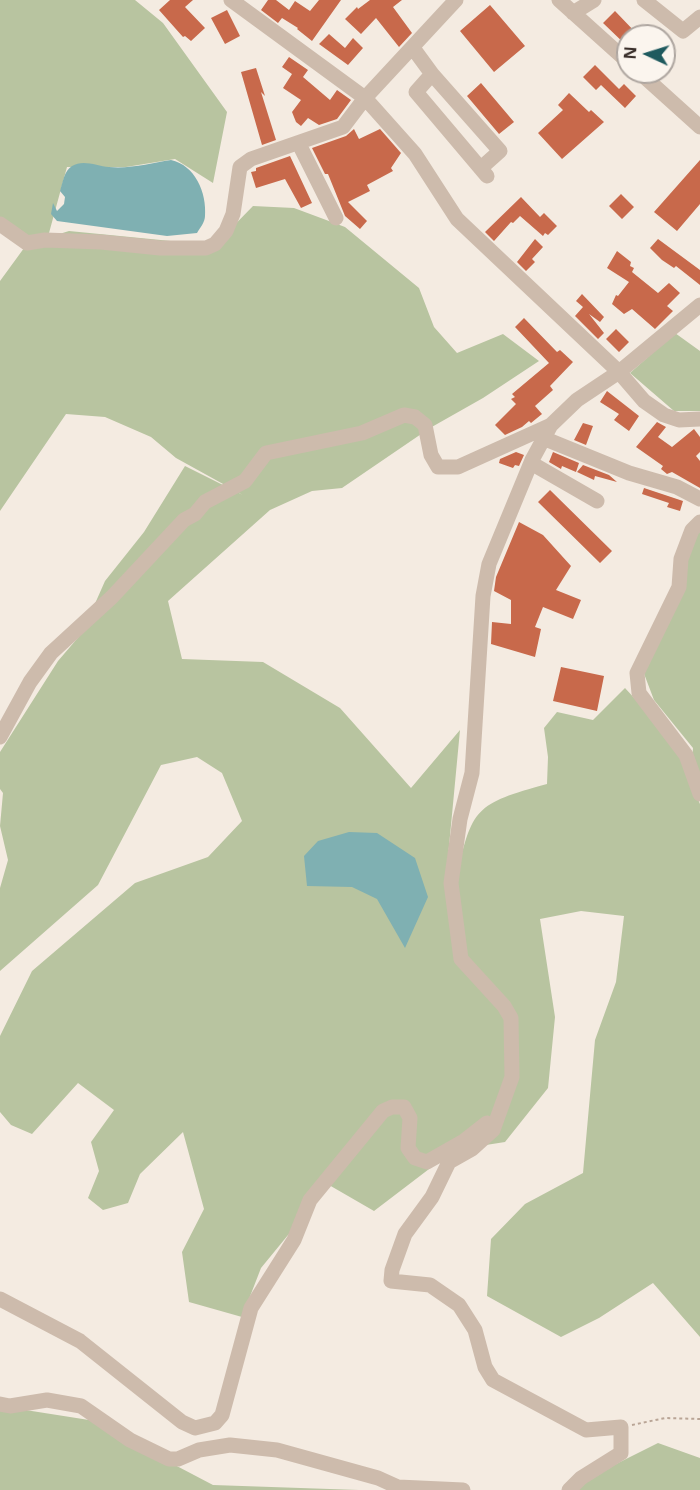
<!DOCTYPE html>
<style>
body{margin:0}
#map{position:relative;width:700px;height:1490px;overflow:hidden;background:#f4ebe1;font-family:"Noto Sans",sans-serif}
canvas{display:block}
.north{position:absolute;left:616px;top:24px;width:60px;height:60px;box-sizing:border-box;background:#fbf5ee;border:2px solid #aea6a0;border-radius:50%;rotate:274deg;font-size:16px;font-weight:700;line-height:24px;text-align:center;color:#3b302b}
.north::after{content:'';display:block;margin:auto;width:21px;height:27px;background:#1f5a5e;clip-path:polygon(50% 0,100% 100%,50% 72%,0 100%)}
</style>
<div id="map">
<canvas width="700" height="1490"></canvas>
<div class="north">N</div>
</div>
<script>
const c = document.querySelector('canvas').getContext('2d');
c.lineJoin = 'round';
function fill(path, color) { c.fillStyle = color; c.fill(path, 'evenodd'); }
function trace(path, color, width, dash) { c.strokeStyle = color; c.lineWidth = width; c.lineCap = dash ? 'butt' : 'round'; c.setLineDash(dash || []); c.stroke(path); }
const green = new Path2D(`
 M0,0H135L163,23L227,112L213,183L175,159L126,167H67L49,233L27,243L0,231Z
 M253,206L294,208L345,227L419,288L434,327L457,353L503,334L539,361L483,398L430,428L342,488L312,491L270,510L168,601L182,659L263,662L340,708L411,788L460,730L446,878L456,880C472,807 475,804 547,784L548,757L544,728L557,712L593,720L625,688L672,739L700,804V1337L653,1283L599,1318L561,1337L487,1296L491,1239L525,1204L583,1173L595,1040L616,982L624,916L581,911L540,919L555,1017L548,1088L505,1142L454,1150L374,1211L329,1185L261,1268L242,1317L189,1302L182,1252L204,1209L183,1132L140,1174L128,1203L103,1210L88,1198L99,1171L91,1142L114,1110L78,1083L32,1134L11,1125L0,1112V1036L32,971L135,883L208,857L242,821L222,773L197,757L161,765L98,885L0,971V888L8,860L0,826L3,793L0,789V752L58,661L82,633L105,581L144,532L185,466L243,495L176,458L151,437L105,417L66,414L0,511V281L27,244L69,231L181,242L212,248Z
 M675,333L700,351V411H674L630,373Z
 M700,529V779L692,762L693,748L654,700L643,671L687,553Z
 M0,1406L89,1420L213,1485L359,1490H0Z
 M658,1443L700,1458V1490H564Z`);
const water = new Path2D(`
 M171,160C195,165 207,193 205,216C205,222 200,228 197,233L167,236L57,221L51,214L53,203L57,211L64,204L65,197L60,191C63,182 64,171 72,166C83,159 97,166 109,167C131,169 151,163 171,160Z
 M349,832L377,833L415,858L428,897L405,948L377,899L352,887L307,886L304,856L318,841Z`);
const building = new Path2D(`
 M170,0H193L185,7L205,28L191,41L185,36L183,37L159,10Z
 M268,0H276L289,10L295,1L310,11L319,0H341L312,41L297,29L298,28L282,18L278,23L261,10Z
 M370,0H402L393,7L412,33L399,47L376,18L361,34L345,19L357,7L358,9Z
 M490,5L525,46L494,72L460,31Z
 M227,10L240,36L225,44L211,18Z
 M615,11L639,36H628V47L603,23Z
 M329,34L345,48L353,38L363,48L348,65L319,44Z
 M289,57L308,70L303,77L330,100L337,90L351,100L337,119L319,125L308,118L301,126L296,122L292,112L301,100L283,88L292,74L282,67Z
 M595,65L619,89L624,84L636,96L625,108L601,85L596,90L583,77Z
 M256,68L265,96L261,92L276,140L262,145L241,72Z
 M481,83L514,122L499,134L467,96Z
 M569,93L589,112L591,110L604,122L562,159L538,133L563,110L558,105Z
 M354,129L359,139L380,129L401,153L391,168L393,171L367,185L370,191L348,202L367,221L360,229L345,216L328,174H325L312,148L346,136Z
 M290,156L312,203L301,208L285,179L256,188L251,172L256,171V168Z
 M700,160V204L677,231L654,212Z
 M621,194L634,207L622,219L609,206Z
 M521,197L540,217L544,213L557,226L548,235L545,233L543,236L520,216L513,223L511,222L494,241L485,232Z
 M535,239L543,247L532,259L535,262L526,271L517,262Z
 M658,239L700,270V285L676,266L674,268L662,260L650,248Z
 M617,251L631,262L630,266L634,268L632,272L658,293L669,283L680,293L667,306L673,311L655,329L632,309L624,314L612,304L616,295L618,296L629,282L607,268Z
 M582,294L604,317L600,322L589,314L604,333L598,339L575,316L583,307L576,301Z
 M524,318L557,352L560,350L573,362L550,386L553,390L535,406L542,414L531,423L529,421L522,427L505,435L495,425L516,404L511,399L515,397L512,394L549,363L515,327Z
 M616,329L629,342L619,352L606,339Z
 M607,391L639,416L629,431L614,420L619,414L600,402Z
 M657,422L666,427L658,437L672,447L694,429L700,437V452L696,456L700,461V488L672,472L667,474L661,469L663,466L636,447Z
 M583,423L593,426L586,445L574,440Z
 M516,452L524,455L519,466L515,465L513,468L499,463L500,459Z
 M553,452L579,463L576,472L562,466L561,469L549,462Z
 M583,465L609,475L617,482L595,476L594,480L577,472Z
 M644,488L683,501L680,511L667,507L669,503L642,494Z
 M550,490L612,551L600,563L538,502Z
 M519,522L543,535L571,566L556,590L581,600L573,619L543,607L535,627L541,629L535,657L491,644L492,622L511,624V600L494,591L496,577Z
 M561,667L604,676L597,711L553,701Z`);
const path = new Path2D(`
 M632,1425L665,1418L700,1419`);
const minor = new Path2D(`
 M231,0L365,98L415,154L457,219L619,372L644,401L664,415L679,420L700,419
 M559,0L628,62
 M644,0L683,31L700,17
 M573,13L594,0
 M413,48L432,74L500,151L481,168
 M639,72L700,127
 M432,74L416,92L487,176
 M299,144L336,218
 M0,224L27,243L45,240L101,242L160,248H206L215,244L226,231L233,214L240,167L251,159L343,127L365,98L456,0
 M543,438L629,473L677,487L700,499
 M531,463L597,501
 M700,522L692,530L681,559L679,587L637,673L639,693L686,755L700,794
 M0,737L30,682L51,653L112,597L184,520L195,514L205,502L245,481L266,453L362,433L404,415L415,417L425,425L431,455L438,467H458L551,425
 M0,1299L80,1341L182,1422L195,1428L215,1423L222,1415L251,1308L294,1240L310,1200L383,1111L392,1107H404L410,1118L408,1148L415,1158L427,1162L464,1141L487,1123
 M0,1404L10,1406L47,1400L81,1406L130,1440L169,1459H178L199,1450L230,1445L277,1450L378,1478L398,1487L463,1490
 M569,1490L581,1478L621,1453V1427L586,1430L493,1380L485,1367L475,1330L459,1305L430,1285L391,1281L392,1270L405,1234L432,1197L449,1162L472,1149L493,1130L512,1077L511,1018L504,1006L461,959L451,883L460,819L472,773L483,596L489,564L532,460L551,425L577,400L619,372L700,305`);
fill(green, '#b8c4a0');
fill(water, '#7fb0b2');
fill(building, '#c8694b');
trace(path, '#b9a596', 2, [3, 3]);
trace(minor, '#cdbbac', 15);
</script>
